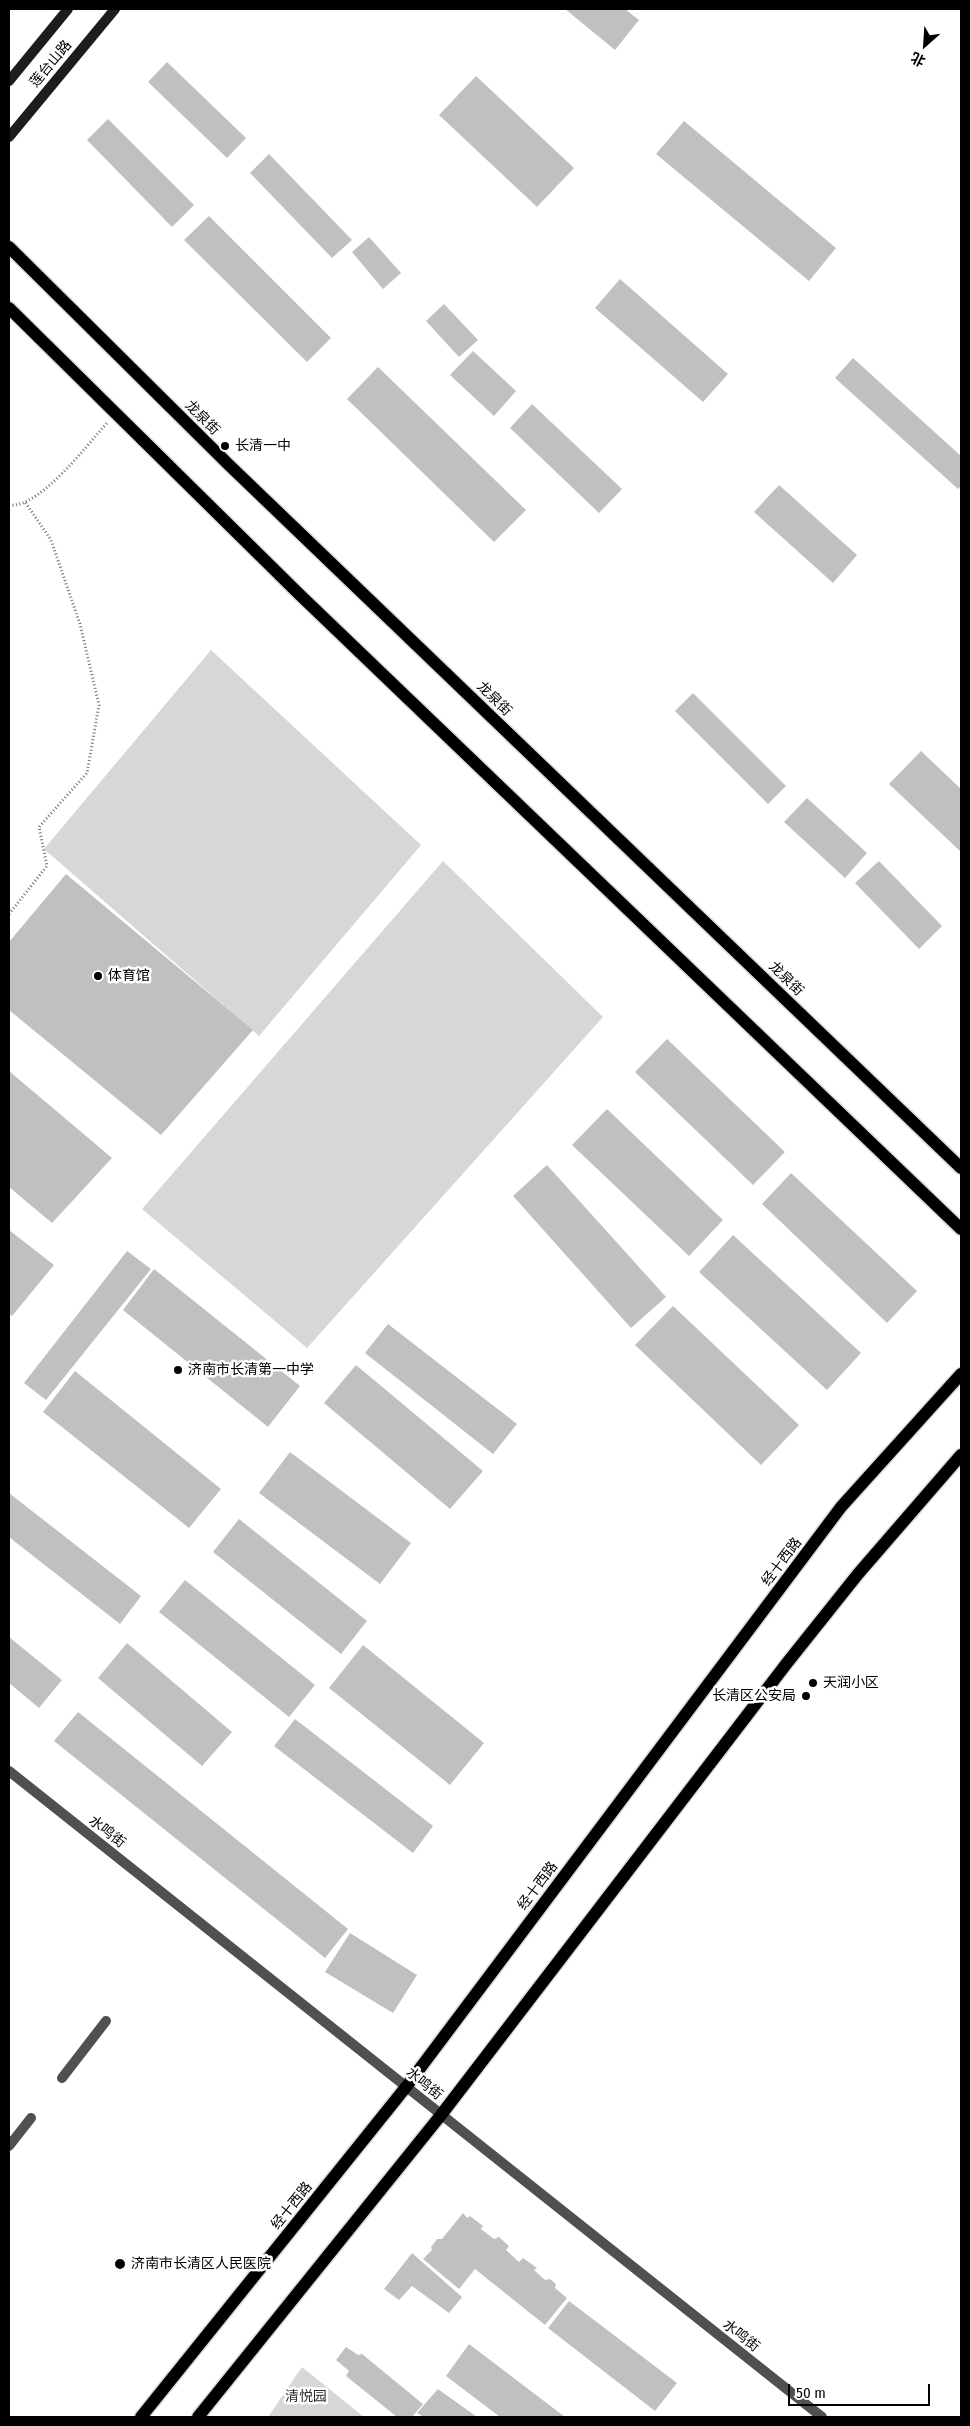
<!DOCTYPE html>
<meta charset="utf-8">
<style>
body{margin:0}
#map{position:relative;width:970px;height:2426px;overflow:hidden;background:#fff;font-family:"Fira Sans Condensed","Noto Sans SC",sans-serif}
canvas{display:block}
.frame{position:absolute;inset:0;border:10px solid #000;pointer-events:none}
.north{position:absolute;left:900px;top:20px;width:50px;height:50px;-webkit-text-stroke:4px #fff;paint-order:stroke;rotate:206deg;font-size:14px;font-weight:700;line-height:20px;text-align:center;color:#000}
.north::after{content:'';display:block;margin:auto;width:18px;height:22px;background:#000;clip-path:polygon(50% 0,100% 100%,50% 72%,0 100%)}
.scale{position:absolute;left:788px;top:2384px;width:142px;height:22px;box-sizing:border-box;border:2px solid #000;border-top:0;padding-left:6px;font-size:15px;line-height:18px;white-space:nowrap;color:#000;-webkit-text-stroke:4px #fff;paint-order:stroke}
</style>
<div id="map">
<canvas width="970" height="2426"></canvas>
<div class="frame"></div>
<div class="north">北</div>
<div class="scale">50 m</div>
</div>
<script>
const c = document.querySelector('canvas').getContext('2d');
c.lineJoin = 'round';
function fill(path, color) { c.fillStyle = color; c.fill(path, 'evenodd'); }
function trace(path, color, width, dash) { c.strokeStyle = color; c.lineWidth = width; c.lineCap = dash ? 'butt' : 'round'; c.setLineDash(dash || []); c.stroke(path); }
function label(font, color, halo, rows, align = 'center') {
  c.font = font + ' "Fira Sans Condensed","Noto Sans SC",sans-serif'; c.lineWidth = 5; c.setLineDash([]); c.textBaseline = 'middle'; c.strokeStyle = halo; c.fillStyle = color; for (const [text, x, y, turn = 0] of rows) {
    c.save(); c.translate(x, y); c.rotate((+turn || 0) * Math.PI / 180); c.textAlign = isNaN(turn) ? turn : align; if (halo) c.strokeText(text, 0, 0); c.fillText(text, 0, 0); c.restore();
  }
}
const green = new Path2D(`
 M211,650L421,845L259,1036L44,849Z
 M443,861L603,1017L307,1348L142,1209Z
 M302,2367L364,2417H268Z`);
const building = new Path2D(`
 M565,9H625L639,20L615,50Z
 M167,62L246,138L227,158L148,82Z
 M476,76L574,168L537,207L439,115Z
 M108,119L194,205L172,227L87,140Z
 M684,121L836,248L809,281L656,154Z
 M269,154L352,240L332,258L250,173Z
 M209,216L331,338L307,362L184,240Z
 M369,237L401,273L383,289L352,252Z
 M620,279L728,374L703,402L595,308Z
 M444,304L478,340L459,357L426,321Z
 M473,351L516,391L494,416L450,375Z
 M853,358L961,456V486L958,489L835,378Z
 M378,367L526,510L494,542L347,399Z
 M532,404L622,489L599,513L510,428Z
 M779,485L857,555L833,583L754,512Z
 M693,693L786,786L768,804L675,711Z
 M921,751L961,789V852L889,784Z
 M807,798L867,853L845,878L784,822Z
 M879,861L942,926L919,949L855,883Z
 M66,874L253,1030L161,1135L9,1010V942Z
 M667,1039L785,1152L753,1185L635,1072Z
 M9,1071L112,1158L52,1223L9,1187Z
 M607,1109L723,1220L689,1256L572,1145Z
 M547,1165L666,1297L631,1328L513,1196Z
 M791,1173L917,1291L887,1323L762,1204Z
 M9,1230L54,1265L12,1316L9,1314Z
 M733,1235L861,1353L827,1390L699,1272Z
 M127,1251L151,1269L46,1400L24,1383Z
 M154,1269L300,1386L268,1427L123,1310Z
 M673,1306L799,1425L761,1465L635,1345Z
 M388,1324L517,1424L493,1454L365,1353Z
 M356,1365L483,1471L450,1509L324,1403Z
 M75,1371L221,1489L189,1528L43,1412Z
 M290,1452L411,1543L380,1584L259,1493Z
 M9,1493L141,1596L120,1624L9,1537Z
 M239,1519L367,1621L341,1654L213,1552Z
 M185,1580L315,1685L289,1717L159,1612Z
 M9,1637L62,1680L39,1708L9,1683Z
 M127,1643L232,1732L202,1766L98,1678Z
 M363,1645L484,1743L450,1785L329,1688Z
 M78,1712L348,1929L325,1958L54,1741Z
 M295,1719L433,1826L413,1853L274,1746Z
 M350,1933L417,1975L393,2013L325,1972Z
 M463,2213L467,2218L470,2216L483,2226L481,2229L494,2239L499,2237L509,2246L506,2250L519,2262L523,2258L537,2268L534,2270L545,2280L550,2279L556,2284L555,2288L567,2298L545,2325L475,2269L459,2289L423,2259L432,2250L431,2247L437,2239H442Z
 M412,2253L462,2297L449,2313L412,2286L399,2300L384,2289Z
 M569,2301L677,2383L655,2411L548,2328Z
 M469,2344L565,2417H500L446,2376Z
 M346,2347L358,2355L362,2354L423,2404L412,2417H397L346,2376L349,2371L336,2360Z
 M438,2389L477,2417H424L417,2413Z`);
const path = new Path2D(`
 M9,505C39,509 87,445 107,423
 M9,914L47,866L39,827L87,773L99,705L80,624L51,540L25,502`);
const service = new Path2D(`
 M62,2078L106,2021
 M9,2146L31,2118`);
const tertiary = new Path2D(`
 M9,1771L822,2417`);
const secondary = new Path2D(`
 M9,81L68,9
 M9,137L115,9`);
const primary = new Path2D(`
 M9,247L228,464L961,1168
 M9,308L299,594L961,1229
 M141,2417L406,2087L841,1507L961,1374
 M198,2417L441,2115L787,1663L858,1574L961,1455`);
const markers = [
 [225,446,5,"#000"],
 [98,976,5,"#000"],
 [178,1370,5,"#000"],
 [813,1683,5,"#000"],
 [806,1696,5,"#000"],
 [120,2264,6,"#000"]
];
const streetNames = [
 ["莲台山路",51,64,-50],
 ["龙泉街",202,418,45],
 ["龙泉街",494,699,44],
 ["龙泉街",786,979,44],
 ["经十西路",782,1562,-53],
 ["水鸣街",107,1832,38],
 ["经十西路",538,1886,-53],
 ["水鸣街",424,2084,39],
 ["经十西路",292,2206,-51],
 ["水鸣街",741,2336,38]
];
const poiNames = [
 ["长清一中",235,446],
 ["体育馆",108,976],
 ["济南市长清第一中学",188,1370],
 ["天润小区",823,1683],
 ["长清区公安局",796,1696,"right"],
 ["济南市长清区人民医院",131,2264]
];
const parkNames = [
 ["清悦园",306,2397]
];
fill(green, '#d7d7d7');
fill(building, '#c0c0c0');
trace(primary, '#dbdbdb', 15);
trace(path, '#727272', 3, [1, 2.5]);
trace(service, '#505050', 10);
trace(tertiary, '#505050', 10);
trace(secondary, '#1d1d1d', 10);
trace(primary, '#000', 12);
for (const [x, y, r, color] of markers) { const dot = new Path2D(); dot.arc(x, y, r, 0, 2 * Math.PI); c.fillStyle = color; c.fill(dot); trace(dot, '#fff', 2); }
label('14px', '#000', '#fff', streetNames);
label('14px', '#000', '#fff', poiNames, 'left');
label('14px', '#2e2e2e', '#fff', parkNames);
</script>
